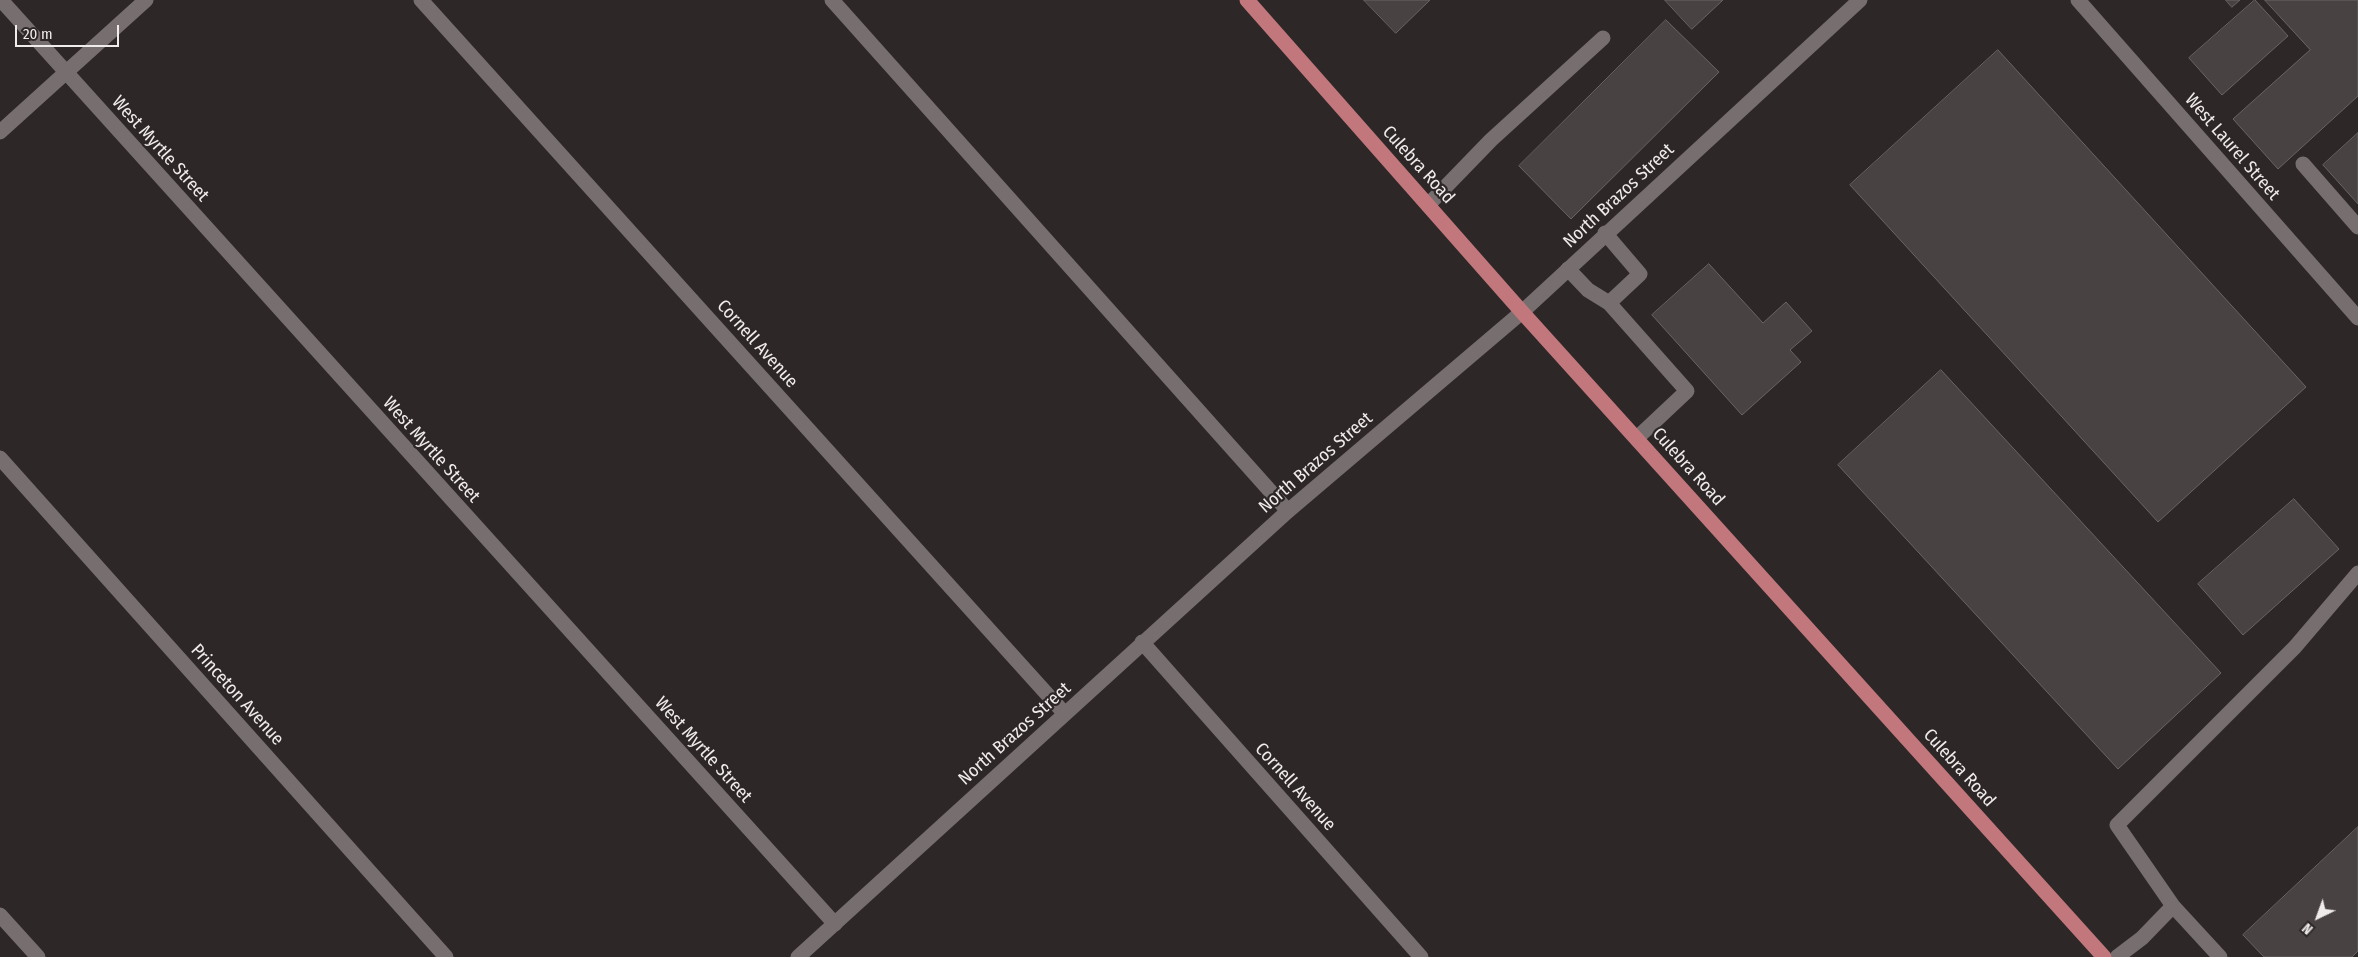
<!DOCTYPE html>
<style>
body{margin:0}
#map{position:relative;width:2358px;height:957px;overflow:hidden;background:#2e2727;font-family:"Fira Sans Condensed",sans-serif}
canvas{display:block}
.north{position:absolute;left:2293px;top:892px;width:50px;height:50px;-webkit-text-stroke:4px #2e2727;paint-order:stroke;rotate:222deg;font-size:14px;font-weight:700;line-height:20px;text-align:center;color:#f0ecec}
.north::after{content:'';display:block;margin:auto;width:18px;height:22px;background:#f0ecec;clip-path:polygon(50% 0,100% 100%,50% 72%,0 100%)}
.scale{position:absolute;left:15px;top:25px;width:104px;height:22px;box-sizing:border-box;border:2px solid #f0ecec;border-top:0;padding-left:6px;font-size:15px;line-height:18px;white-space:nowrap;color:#f0ecec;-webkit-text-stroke:4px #2e2727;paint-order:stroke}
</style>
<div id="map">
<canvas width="2358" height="957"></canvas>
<div class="north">N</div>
<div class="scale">20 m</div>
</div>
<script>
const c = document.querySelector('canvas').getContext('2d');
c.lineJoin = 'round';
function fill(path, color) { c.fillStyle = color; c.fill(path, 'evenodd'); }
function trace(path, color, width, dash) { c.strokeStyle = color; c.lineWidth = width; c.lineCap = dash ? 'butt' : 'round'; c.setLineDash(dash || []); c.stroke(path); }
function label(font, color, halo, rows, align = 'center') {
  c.font = font + ' "Fira Sans Condensed",sans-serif'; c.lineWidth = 4.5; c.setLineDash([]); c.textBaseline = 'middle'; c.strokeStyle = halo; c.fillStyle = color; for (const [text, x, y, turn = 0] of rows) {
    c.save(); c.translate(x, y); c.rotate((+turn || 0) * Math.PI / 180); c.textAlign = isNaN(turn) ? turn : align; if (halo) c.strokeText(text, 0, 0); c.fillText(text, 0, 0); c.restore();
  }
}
const building = new Path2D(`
 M1364,0H1430L1396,33Z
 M1665,0H1723L1692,29Z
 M2226,0H2240L2232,7Z
 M2255,0L2288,36L2222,95L2189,58Z
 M2265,0H2358V96L2278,169L2233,119L2310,50Z
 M1666,20L1719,72L1571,219L1519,166Z
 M1998,50L2306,387L2158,522L1850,185Z
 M2358,133V204L2323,165Z
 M1709,264L1763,323L1786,302L1812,331L1790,350L1801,362L1742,415L1652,315Z
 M1941,370L2221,673L2118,769L1838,465Z
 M2294,499L2339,549L2243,635L2198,584Z
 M2358,827V951L2352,957H2264L2243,935Z`);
const lane = new Path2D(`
 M832,0L1288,511
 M66,72L835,924
 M2303,164L2358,227
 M1428,205L1491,140L1603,38
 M1605,233L1640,274L1609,303L1687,391L1637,438
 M1568,269L1588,290L1609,303
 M2173,906L2117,825L2295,647L2358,573
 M0,915L38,957
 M2117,957L2142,938L2173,906L2220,957`);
const street = new Path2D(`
 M1,0L66,72
 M421,0L1065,714
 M2078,0L2358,318
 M0,458L446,957
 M1142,642L1421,957
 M798,957L1288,511L1522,312L1860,0`);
const secondary = new Path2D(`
 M0,132L146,0`);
const primary = new Path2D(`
 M1247,0L1522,312L2104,957`);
const streetNames = [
 ["West Laurel Street",2232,147,49],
 ["West Myrtle Street",160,149,48],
 ["Culebra Road",1418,165,48],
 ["North Brazos Street",1619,196,-43],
 ["Cornell Avenue",757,344,48],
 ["West Myrtle Street",431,450,48],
 ["North Brazos Street",1316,463,-41],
 ["Culebra Road",1688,467,48],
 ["Princeton Avenue",237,695,48],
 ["North Brazos Street",1015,734,-42],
 ["West Myrtle Street",703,750,48],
 ["Culebra Road",1959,768,48],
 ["Cornell Avenue",1295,787,48]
];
fill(building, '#494242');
trace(building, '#6c6464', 1);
trace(lane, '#776f6f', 15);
trace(street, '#776f6f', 15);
trace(secondary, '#776f6f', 15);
trace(primary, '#c1777c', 15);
label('18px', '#f0ecec', '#2e2727', streetNames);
</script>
